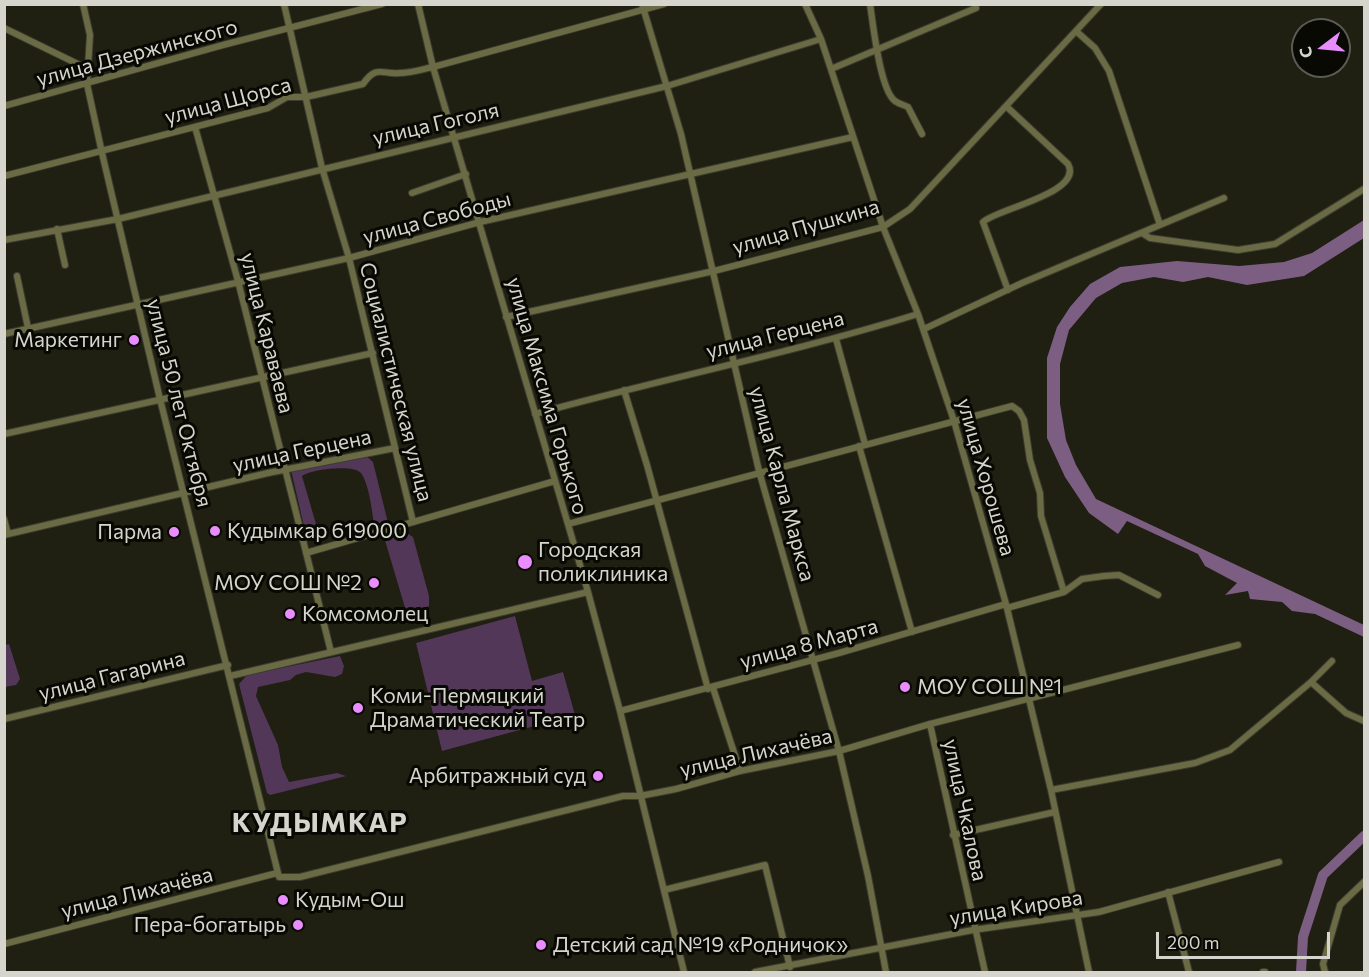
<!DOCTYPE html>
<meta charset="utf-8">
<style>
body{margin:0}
#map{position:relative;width:1369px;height:977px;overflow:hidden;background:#1f1f12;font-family:Commissioner,sans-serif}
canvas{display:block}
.frame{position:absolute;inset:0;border:6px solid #d5d5cd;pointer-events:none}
.north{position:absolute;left:1291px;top:18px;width:60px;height:60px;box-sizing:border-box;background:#090904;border:2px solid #5b5b54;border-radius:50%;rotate:254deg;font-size:16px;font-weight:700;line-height:24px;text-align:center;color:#d5d5cd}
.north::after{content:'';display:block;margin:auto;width:21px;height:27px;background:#e98dfe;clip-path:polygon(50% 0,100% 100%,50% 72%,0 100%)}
.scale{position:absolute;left:1156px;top:932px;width:174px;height:27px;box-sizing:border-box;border:3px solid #d5d5cd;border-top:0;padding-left:8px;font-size:18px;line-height:21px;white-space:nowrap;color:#d5d5cd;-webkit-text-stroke:4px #090904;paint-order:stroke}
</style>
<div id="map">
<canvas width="1369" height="977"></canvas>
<div class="frame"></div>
<div class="north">С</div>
<div class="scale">200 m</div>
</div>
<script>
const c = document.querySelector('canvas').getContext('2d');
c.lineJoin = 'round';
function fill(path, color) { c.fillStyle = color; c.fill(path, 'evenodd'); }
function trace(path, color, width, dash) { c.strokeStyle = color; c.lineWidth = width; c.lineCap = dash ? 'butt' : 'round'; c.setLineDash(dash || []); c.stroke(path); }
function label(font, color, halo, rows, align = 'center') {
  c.font = font + ' Commissioner,sans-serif'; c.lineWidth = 6; c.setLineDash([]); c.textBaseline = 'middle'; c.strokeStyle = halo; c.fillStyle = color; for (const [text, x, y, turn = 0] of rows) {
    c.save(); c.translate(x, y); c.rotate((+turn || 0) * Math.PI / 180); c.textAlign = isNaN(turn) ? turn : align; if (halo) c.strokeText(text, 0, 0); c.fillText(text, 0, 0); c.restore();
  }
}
const green = new Path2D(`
 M365,455L373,462L388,523L379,528L374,524C372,511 369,484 361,473C354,464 311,469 302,476L318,531L310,533L307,539L291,470Z
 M405,532L413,537L429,596V606L413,612L406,611L384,537Z
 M515,616L532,681L563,672L575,715L442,751L416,643Z
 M9,644L20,679L16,685L5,687V645Z
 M340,656L344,666L342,674L335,677L306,672L296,675L290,680L258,687L256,696L278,745L282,767L289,782L337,773L346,776L270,795L267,793L239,684L247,675Z`);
const water = new Path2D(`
 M1364,220V238L1304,276L1247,285L1208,277L1183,282L1154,277L1122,283L1096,298L1069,330L1060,364V404L1066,440L1076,465L1096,499L1364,625V637L1315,614L1292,611L1282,602L1250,599L1248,591L1225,595L1237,583L1205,566L1198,554L1127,521L1118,534L1089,513L1065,477L1047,438V358L1057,327L1070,307L1090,284L1120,267L1177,261L1239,266L1284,262L1312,253Z`);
const river = new Path2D(`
 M1301,972L1303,937L1323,875L1364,836`);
const minor = new Path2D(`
 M83,4L90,35L87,84L102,153L160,399L279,877H300L623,796H640L676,789L740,771L839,751L930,724L1238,645
 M284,4L322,168L349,258L413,522
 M418,4L433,67L588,592L620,711L684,972
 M642,4L681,134L759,471L839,751L868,876L886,972
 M805,4L821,39L883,227L918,314L954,421L1006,604L1051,790L1089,972
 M870,4C873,24 880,90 895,101C899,104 904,105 908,107L922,134
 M4,28L90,70
 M1076,31L1095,48L1109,71L1160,225
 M831,69L976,8
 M4,106L223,45L382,4
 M1006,106L1068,164C1084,193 996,209 983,222L1008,290
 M195,127L238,281L331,652
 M4,176L268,108L287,97H306L363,84C377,64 382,75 400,73C411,73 423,69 433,67L664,4
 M412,193L466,174
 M57,229L65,265
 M1142,233L1150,238L1238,250L1275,244L1364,189
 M4,240L118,219L667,86L821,39
 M17,276L28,328
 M506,317L714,271L883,227L910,209L1101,4
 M924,329L1022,283L1224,198
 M4,334L349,258L480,222L853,137
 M836,339L865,444
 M624,390L647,465L708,689
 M535,414C662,379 792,353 918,314
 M4,434L373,353
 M859,446L912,632
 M4,519L8,534
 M568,524L1012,406L1019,411L1024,420L1030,460L1040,493L1041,516L1064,592
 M4,535L268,473L395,448
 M306,553L555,481
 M1007,608L1064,592L1082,579L1104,576L1119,575L1158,595
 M230,676L588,592
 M1311,682L1346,713L1364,721
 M713,688L740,771
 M620,711L839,653L1006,604
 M4,719L228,665
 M930,724L985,972
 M1051,790L1195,763L1230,750L1311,682L1332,661
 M953,835L1055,812
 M664,890L765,865L790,967
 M1168,892L1189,972
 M4,944L277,873
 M755,972L973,930L1099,912L1279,862
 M1263,972H1265
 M1325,972L1323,964L1340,905L1364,882`);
const markers = [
 [134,340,6,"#e98dfe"],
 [215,531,6,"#e98dfe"],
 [174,532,6,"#e98dfe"],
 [525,562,8,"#e98dfe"],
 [374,583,6,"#e98dfe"],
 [290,614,6,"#e98dfe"],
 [905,687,6,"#e98dfe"],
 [358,708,6,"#e98dfe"],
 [598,776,6,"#e98dfe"],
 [283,900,6,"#e98dfe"],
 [298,925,6,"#e98dfe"],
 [541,945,6,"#e98dfe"]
];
const streetNames = [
 ["улица Дзержинского",137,53,-15],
 ["улица Щорса",228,101,-15],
 ["улица Гоголя",436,124,-13],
 ["улица Свободы",437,218,-15],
 ["улица Пушкина",806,227,-16],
 ["улица Караваева",267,333,76],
 ["улица Герцена",775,335,-14],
 ["Социалистическая улица",396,382,76],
 ["улица Максима Горького",547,396,74],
 ["улица 50 лет Октября",179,403,76],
 ["улица Герцена",302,451,-12],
 ["улица Хорошева",986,477,74],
 ["улица Карла Маркса",782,484,75],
 ["улица 8 Марта",809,644,-15],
 ["улица Гагарина",112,676,-14],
 ["улица Лихачёва",756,753,-13],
 ["улица Чкалова",965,810,78],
 ["улица Лихачёва",137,893,-14],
 ["улица Кирова",1016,908,-9]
];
const poiNames = [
 ["Маркетинг",122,340,"right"],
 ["Кудымкар 619000",227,531],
 ["Парма",162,532,"right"],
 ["Городская",538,550],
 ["поликлиника",538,574],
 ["МОУ СОШ №2",362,583,"right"],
 ["Комсомолец",302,614],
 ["МОУ СОШ №1",917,687],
 ["Коми-Пермяцкий",370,696],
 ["Драматический Театр",370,720],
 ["Арбитражный суд",586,776,"right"],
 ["Кудым-Ош",295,900],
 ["Пера-богатырь",286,925,"right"],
 ["Детский сад №19 «Родничок»",553,945]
];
const districtNames = [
 ["КУДЫМКАР",320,823]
];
fill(green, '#533759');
fill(water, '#7c5e83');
trace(river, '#7c5e83', 10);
trace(minor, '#3c3c30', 8);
trace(minor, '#6a6b44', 6);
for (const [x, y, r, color] of markers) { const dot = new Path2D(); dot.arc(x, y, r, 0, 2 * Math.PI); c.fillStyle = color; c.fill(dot); trace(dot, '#090904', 2); }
label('21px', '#d5d5cd', '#090904', streetNames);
label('21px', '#d5d5cd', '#090904', poiNames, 'left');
c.letterSpacing = '1.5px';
label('bold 27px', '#d5d5cd', '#090904', districtNames);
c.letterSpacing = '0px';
</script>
